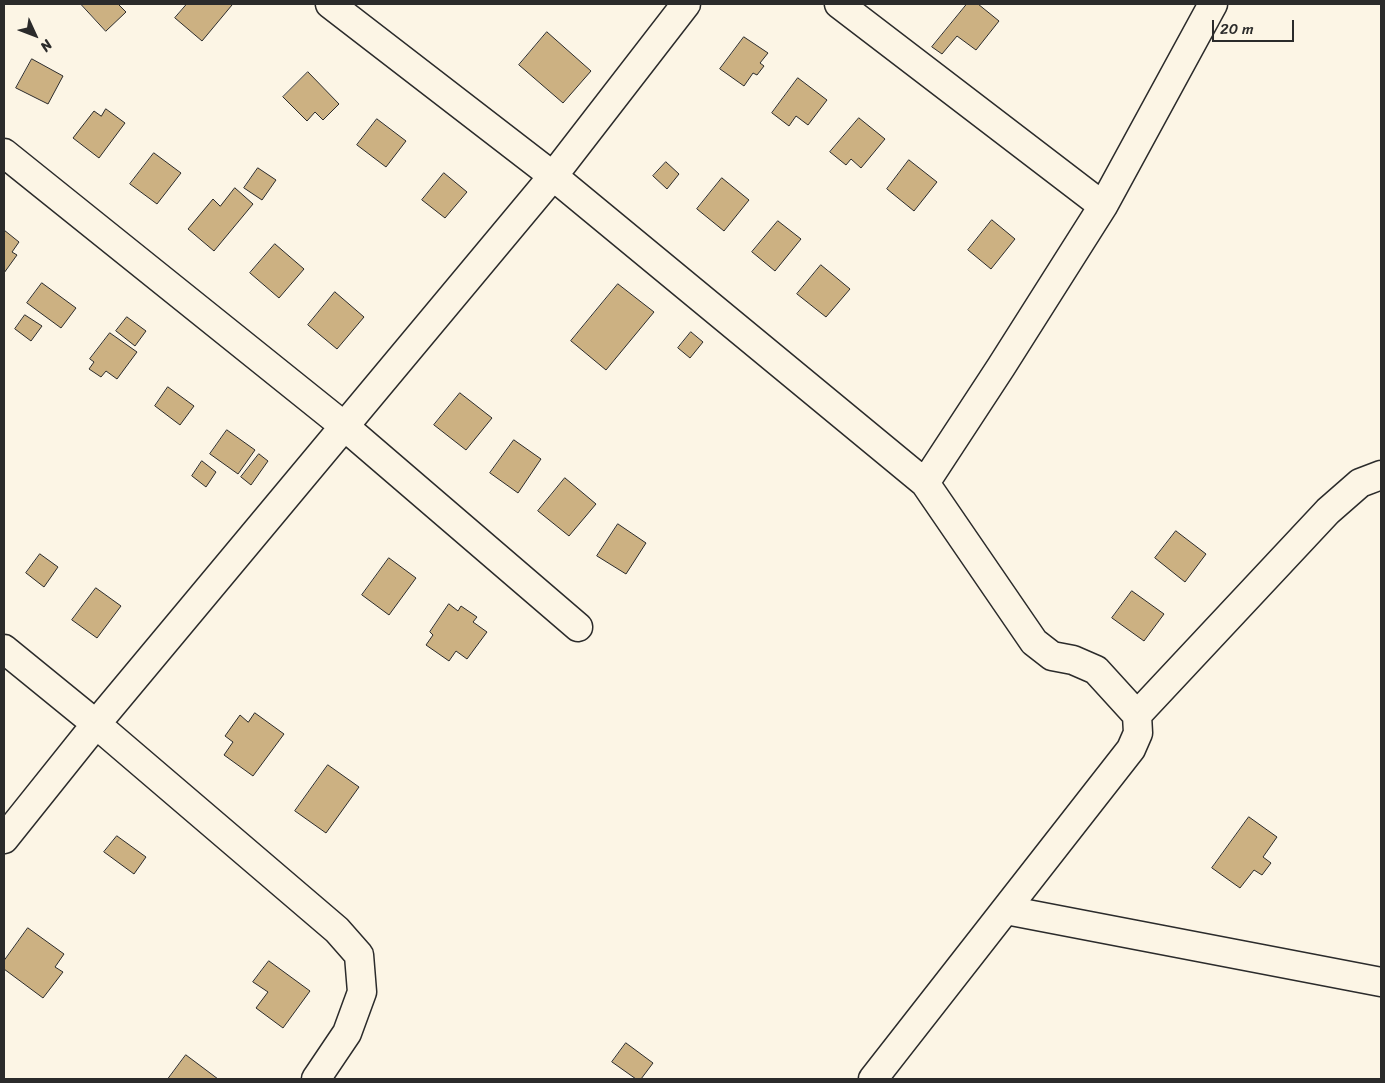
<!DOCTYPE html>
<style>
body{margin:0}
#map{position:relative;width:1385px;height:1083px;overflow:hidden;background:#fcf5e5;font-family:Sriracha,sans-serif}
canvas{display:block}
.frame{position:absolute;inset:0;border:5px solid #2b2b2b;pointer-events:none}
.north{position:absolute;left:10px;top:10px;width:50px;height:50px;-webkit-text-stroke:4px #fcf5e5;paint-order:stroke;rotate:133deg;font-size:14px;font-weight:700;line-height:20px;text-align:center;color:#2b2b2b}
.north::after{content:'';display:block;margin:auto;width:18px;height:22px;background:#2b2b2b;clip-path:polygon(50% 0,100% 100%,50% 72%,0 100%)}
.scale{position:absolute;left:1212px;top:20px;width:82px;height:22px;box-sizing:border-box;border:2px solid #2b2b2b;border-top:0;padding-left:6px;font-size:15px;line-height:18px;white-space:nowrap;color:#2b2b2b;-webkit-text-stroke:4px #fcf5e5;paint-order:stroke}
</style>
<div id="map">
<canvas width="1385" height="1083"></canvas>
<div class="frame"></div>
<div class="north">N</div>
<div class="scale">20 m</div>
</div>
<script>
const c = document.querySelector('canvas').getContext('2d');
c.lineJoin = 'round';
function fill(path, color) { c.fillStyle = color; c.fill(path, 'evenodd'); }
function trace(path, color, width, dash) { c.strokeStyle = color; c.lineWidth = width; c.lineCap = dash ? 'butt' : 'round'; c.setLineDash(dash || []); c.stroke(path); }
const building = new Path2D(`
 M81,4H118L126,12L106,31Z
 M187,4H230L232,5L202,41L175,18Z
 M967,4H978L999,21L976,50L957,36L942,54L932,47Z
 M547,32L591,71L563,103L519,65Z
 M744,37L768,53L760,63L764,66L757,75L753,73L744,86L720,69Z
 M32,59L63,76L48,104L16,88Z
 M308,72L339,104L323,120L315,112L307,121L283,97Z
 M798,78L827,100L808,125L796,116L789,126L772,113Z
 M106,109L125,123L99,158L73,138L94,111L101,116Z
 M859,118L885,139L861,168L851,159L846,165L830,152Z
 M377,119L406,141L386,167L357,145Z
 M154,153L181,173L157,204L130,184Z
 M909,160L937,182L914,211L887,189Z
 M666,162L679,174L667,189L653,176Z
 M258,168L276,180L262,200L244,188Z
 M444,173L467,192L445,218L422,200Z
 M722,178L749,200L724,231L697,209Z
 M235,188L253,204L214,251L188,229L213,199L220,206Z
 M992,220L1015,239L991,269L968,250Z
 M778,221L801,239L775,271L752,252Z
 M4,230L19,242L12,252L17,255L4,273Z
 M275,244L304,269L279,298L250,273Z
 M821,265L850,289L826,317L797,294Z
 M42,283L76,308L61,328L27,303Z
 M618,284L654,312L606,370L571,341Z
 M335,292L364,317L337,349L308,325Z
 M25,315L42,326L31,341L15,329Z
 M127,317L146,331L135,346L116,331Z
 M691,332L703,342L690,358L678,348Z
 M110,333L137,352L117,379L106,371L101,377L89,369L94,362L90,359Z
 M168,387L194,406L180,425L155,406Z
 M460,393L492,418L466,450L434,425Z
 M227,430L255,450L238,474L210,454Z
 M514,440L541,459L518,493L490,473Z
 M259,454L268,461L251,485L241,477Z
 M202,461L216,472L206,487L192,476Z
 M565,478L596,504L569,536L538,511Z
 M618,524L646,543L626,574L597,556Z
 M1176,531L1206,554L1185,582L1155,558Z
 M40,554L58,567L44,587L26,573Z
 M389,558L416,578L389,615L362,595Z
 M96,588L121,606L97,638L72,620Z
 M1132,591L1164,614L1144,641L1112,618Z
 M449,604L458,611L461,606L477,617L473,622L487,632L467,659L456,651L449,661L426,645L433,635L430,632Z
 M255,713L284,734L253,776L224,755L233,742L225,736L240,715L248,722Z
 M328,765L359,787L326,833L295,811Z
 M1249,817L1277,837L1263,857L1271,863L1262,875L1254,870L1240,888L1212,868Z
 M117,836L146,857L134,874L104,852Z
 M28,928L64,954L55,967L63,972L43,998L4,969V961Z
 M269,961L310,991L283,1028L256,1008L268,992L253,982Z
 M626,1043L653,1063L641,1079H636L612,1062Z
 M186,1055L218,1079H168Z`);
const minor = new Path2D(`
 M330,4L553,176L925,483
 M839,4L1103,206
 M4,153L344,426L578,627
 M4,649L96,724L337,930L359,955L362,992L347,1033L316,1079
 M1137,715L1328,511L1360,483L1381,475
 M4,839L96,724L553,176L686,4
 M1006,910L1381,982
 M873,1079L1131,749L1138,733L1137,715L1096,670L1073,660L1052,656L1034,642L925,483L1001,367L1103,206L1213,4`);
fill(building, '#ccb182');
trace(building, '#2b2b2b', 1);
trace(minor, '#2b2b2b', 31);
trace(minor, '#fcf5e5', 28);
</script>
